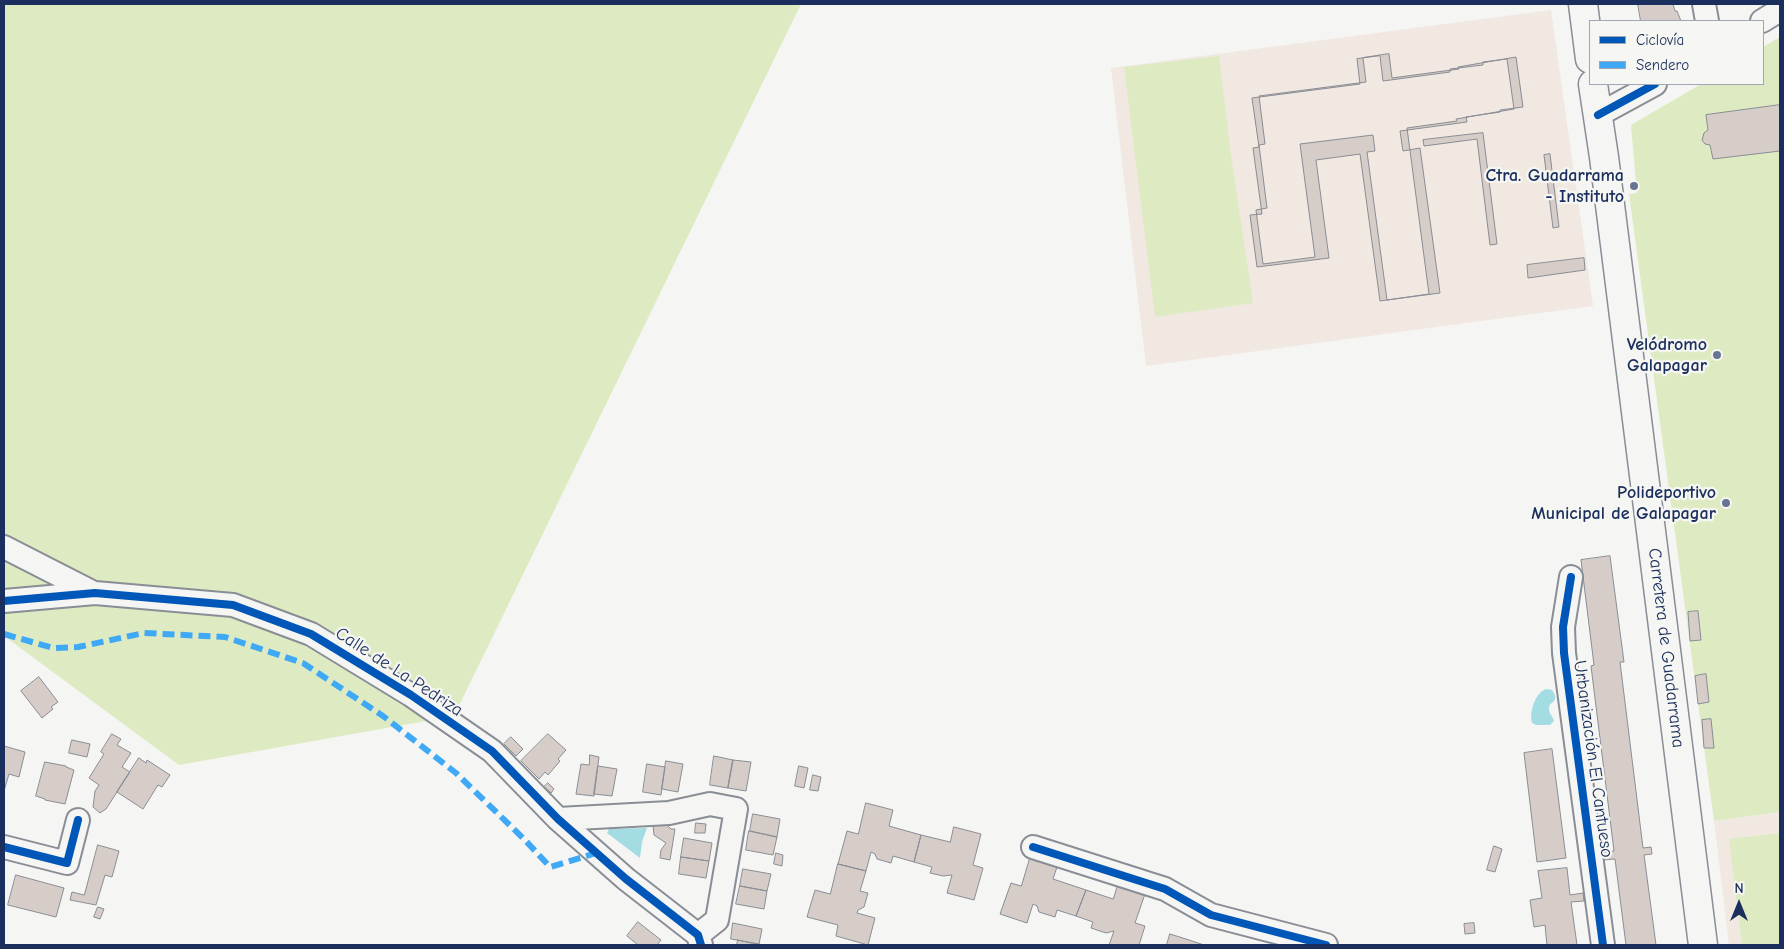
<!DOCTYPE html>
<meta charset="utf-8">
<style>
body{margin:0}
#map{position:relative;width:1784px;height:949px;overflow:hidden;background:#f5f5f3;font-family:"Comic Neue",sans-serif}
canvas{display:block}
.frame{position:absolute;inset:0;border:5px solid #1b2f5e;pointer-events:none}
.legend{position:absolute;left:1589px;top:20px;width:175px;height:65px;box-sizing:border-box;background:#f6f6f2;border:1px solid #9ea6b7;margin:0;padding:6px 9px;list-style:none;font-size:15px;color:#1b2f5e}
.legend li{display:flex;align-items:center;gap:10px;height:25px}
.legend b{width:25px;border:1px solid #9ea6b7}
.north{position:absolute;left:1714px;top:879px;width:50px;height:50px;-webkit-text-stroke:4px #f6f6f2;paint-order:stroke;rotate:0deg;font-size:14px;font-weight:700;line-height:20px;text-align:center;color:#1b2f5e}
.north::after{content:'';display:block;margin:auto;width:18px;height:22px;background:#1b2f5e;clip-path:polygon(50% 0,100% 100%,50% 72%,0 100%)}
</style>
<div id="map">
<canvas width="1784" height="949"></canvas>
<div class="frame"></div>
<ul class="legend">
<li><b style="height:6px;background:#0057b8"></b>Ciclovía</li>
<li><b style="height:6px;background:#3fa9f5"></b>Sendero</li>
</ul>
<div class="north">N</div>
</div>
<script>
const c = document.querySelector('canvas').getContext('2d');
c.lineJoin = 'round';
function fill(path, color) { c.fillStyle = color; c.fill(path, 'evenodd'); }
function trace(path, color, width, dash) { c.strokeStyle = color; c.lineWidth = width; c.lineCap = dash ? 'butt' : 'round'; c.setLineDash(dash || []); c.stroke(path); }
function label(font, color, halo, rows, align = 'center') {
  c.font = font + ' "Comic Neue",sans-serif'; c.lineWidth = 4.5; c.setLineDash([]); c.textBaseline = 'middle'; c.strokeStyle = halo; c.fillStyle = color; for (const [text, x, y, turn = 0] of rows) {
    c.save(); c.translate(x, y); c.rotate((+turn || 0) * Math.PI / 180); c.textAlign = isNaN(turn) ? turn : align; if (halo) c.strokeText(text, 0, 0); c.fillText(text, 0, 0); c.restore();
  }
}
const built = new Path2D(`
 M1551,10L1593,306L1146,366L1111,68Z
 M1780,812V945H1729L1714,821Z`);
const green = new Path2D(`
 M4,4H801L454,716L179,765L4,636Z
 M1780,37V812L1714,821L1629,194L1637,193L1631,125L1701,84H1763V47Z
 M1219,56L1231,155L1253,303L1155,317L1124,67Z
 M1780,833V945H1742L1729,839Z`);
const water = new Path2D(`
 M1546,689L1552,690C1561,703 1549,700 1549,709C1549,714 1553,716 1554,721L1550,725H1536L1532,723C1529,712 1535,693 1546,689Z
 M647,828L642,842L640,858L607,833L609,829Z`);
const building = new Path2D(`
 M1638,4H1673L1675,11H1677L1681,21H1641Z
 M1389,54L1392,78L1459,69L1458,67L1516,57L1523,107L1500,110V112L1466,117L1467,122L1400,131L1403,151L1420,148L1440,293L1387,300L1367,152L1375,151L1373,135L1300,144L1315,257L1263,264L1256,210L1267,208L1259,145L1265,144L1259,96L1366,82L1363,58Z
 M1380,56L1383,81L1450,72V69L1483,65V62L1507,59L1514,109L1456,119L1457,121L1407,128L1429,294L1380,301L1360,154L1316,160L1329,258L1257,267L1250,215L1262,214L1253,148L1259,147L1252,98L1360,84L1357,59Z
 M1780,105V151L1713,159L1710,145L1705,144L1702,140L1704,133L1708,130L1706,115Z
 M1483,133L1497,244L1490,245L1477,139L1424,146L1423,140Z
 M1550,154L1559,227L1553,228L1544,155Z
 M1584,258L1585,270L1528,278L1527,265Z
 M1610,556L1624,662H1620L1643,848L1651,847L1652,854L1644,855L1656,945H1626L1615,859L1603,860L1602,853L1614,851L1591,666L1594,665L1581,560Z
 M1698,611L1701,640L1690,641L1688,612Z
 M1706,674L1709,702L1698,704L1695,676Z
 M39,677L58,702L51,707L53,709L42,718L21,691Z
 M1711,719L1714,748H1704L1702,720Z
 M112,734L121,739L117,745L131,753L122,767L130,772L106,809L100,813L93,807L95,791L99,785L89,778L104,754L101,752Z
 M548,734L566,750L558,759L560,761L548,775L545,772L539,779L521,761Z
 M511,737L523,749L516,756L504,744Z
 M72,740L90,744L87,757L69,753Z
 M4,746L25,752L19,777L9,774L4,791Z
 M1552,749L1566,858L1537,862L1524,753Z
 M590,755L599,757L594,796L576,794L581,764L589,765Z
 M714,756L733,760L728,788L710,785Z
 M139,758L146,763L147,760L170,775L162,787L158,785L143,809L117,792Z
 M733,760L751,762L746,791L728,788Z
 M666,761L683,764L678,792L662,789Z
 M45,762L66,766V767L74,770L65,804L45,800V799L36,796Z
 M647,764L665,767L661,795L643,792Z
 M598,766L617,769L612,796L594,794Z
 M799,766L808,768L804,788L795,786Z
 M813,775L821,777L818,791L810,790Z
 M548,783L554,789L551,793L544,787Z
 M866,803L893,810L889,826L921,835L914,862L893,856L891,863L877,859L875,854L871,852L866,871L838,864L847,831L858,834Z
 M753,814L780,819L777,837L750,831Z
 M668,823V826L671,829H675L670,860L660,858L661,850L666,843L654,835L653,825Z
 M696,823L706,824L705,833H695Z
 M954,827L981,834L973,865L983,868L974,900L947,893L952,875L943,876L930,873L932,867L914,862L921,835L950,842Z
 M749,831L777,837L773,855L746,850Z
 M684,838L712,843L709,861L681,857Z
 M98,845L119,851L112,877L105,875L96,905L70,900L72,892L84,895Z
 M1494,846L1502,849L1495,872L1487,870Z
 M776,853L783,855L782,866L774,864Z
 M1031,855L1058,864L1053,879L1086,890L1076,916L1057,910L1055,917L1039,912L1037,906L1033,904L1027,923L1000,914L1011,883L1021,886Z
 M681,857L709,861L706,878L679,874Z
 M838,864L866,871L860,891L868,893L864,907L858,910L857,913L875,918L868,945L836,936L838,925L807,917L815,890L830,894Z
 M1567,868L1570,895L1583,893L1584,901L1571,902L1577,945H1547L1545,925L1534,927L1530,900L1542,898L1538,871Z
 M743,869L771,874L767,891L740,886Z
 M16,875L64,888L56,917L8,905Z
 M1118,885L1145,894L1135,923L1145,926L1139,945H1109L1114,931L1106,933L1091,928L1093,922L1076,916L1086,890L1113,899Z
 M740,886L767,891L764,909L736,904Z
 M98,907L104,909L100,919L94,917Z
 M638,922L661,940L657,945H638L627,936Z
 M733,923L762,929L759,944L731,939Z
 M1474,923L1475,933L1465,934L1464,924Z
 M1170,934L1186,939L1204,945H1167Z
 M738,940L751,943L765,945H737Z`);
const minor = new Path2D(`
 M1704,4L1707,21
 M1762,21L1780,10
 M1598,115L1655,84
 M4,547L94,593
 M1571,577L1563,627L1564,653L1603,945
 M4,601L95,593L233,605L311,634L411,695L492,751L558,819L626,879L698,935L701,945
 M558,819L669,813L710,804L736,809L717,920L698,935
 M4,847L67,863L78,820
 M1033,847L1165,889L1211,915L1326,945`);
const secondary = new Path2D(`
 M1583,4L1590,59
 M1593,84L1604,157L1703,945`);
const quiet = new Path2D(`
 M4,634L53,648L78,647L144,633L225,637L303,663L383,716L456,773L524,839L550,867L596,853`);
const cycleway = new Path2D(`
 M1598,115L1655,84
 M1571,577L1563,627L1564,653L1603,945
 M4,601L95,593L233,605L311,634L411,695L492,751L558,819L626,879L698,935L701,945
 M4,847L67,863L78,820
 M1033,847L1165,889L1211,915L1326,945`);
const markers = [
 [1634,186,5,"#677492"],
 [1717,355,5,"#677492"],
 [1726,503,5,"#677492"]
];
const poiNames = [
 ["Ctra. Guadarrama",1624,176],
 ["- Instituto",1624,197],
 ["Velódromo",1707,345],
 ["Galapagar",1707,366],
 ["Polideportivo",1716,493],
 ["Municipal de Galapagar",1716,514]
];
const streetNames = [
 ["Carretera de Guadarrama",1666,648,83],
 ["Calle de La Pedriza",399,672,33],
 ["Urbanización El Cantueso",1593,759,82]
];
fill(built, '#f1e8e1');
fill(green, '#deebc2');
fill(water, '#a4dce3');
fill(building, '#d7cdc8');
trace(building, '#898d95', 1);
trace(minor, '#898d95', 26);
trace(secondary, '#898d95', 31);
trace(minor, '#f5f5f3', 22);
trace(secondary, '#f5f5f3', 28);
trace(quiet, '#3fa9f5', 6, [12, 6]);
trace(cycleway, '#0057b8', 8);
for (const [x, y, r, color] of markers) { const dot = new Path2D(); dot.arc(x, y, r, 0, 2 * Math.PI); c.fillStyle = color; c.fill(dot); trace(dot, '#f6f6f2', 2); }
label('bold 18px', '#1b2f5e', '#f6f6f2', poiNames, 'right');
label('18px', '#1b2f5e', '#f6f6f2', streetNames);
</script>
